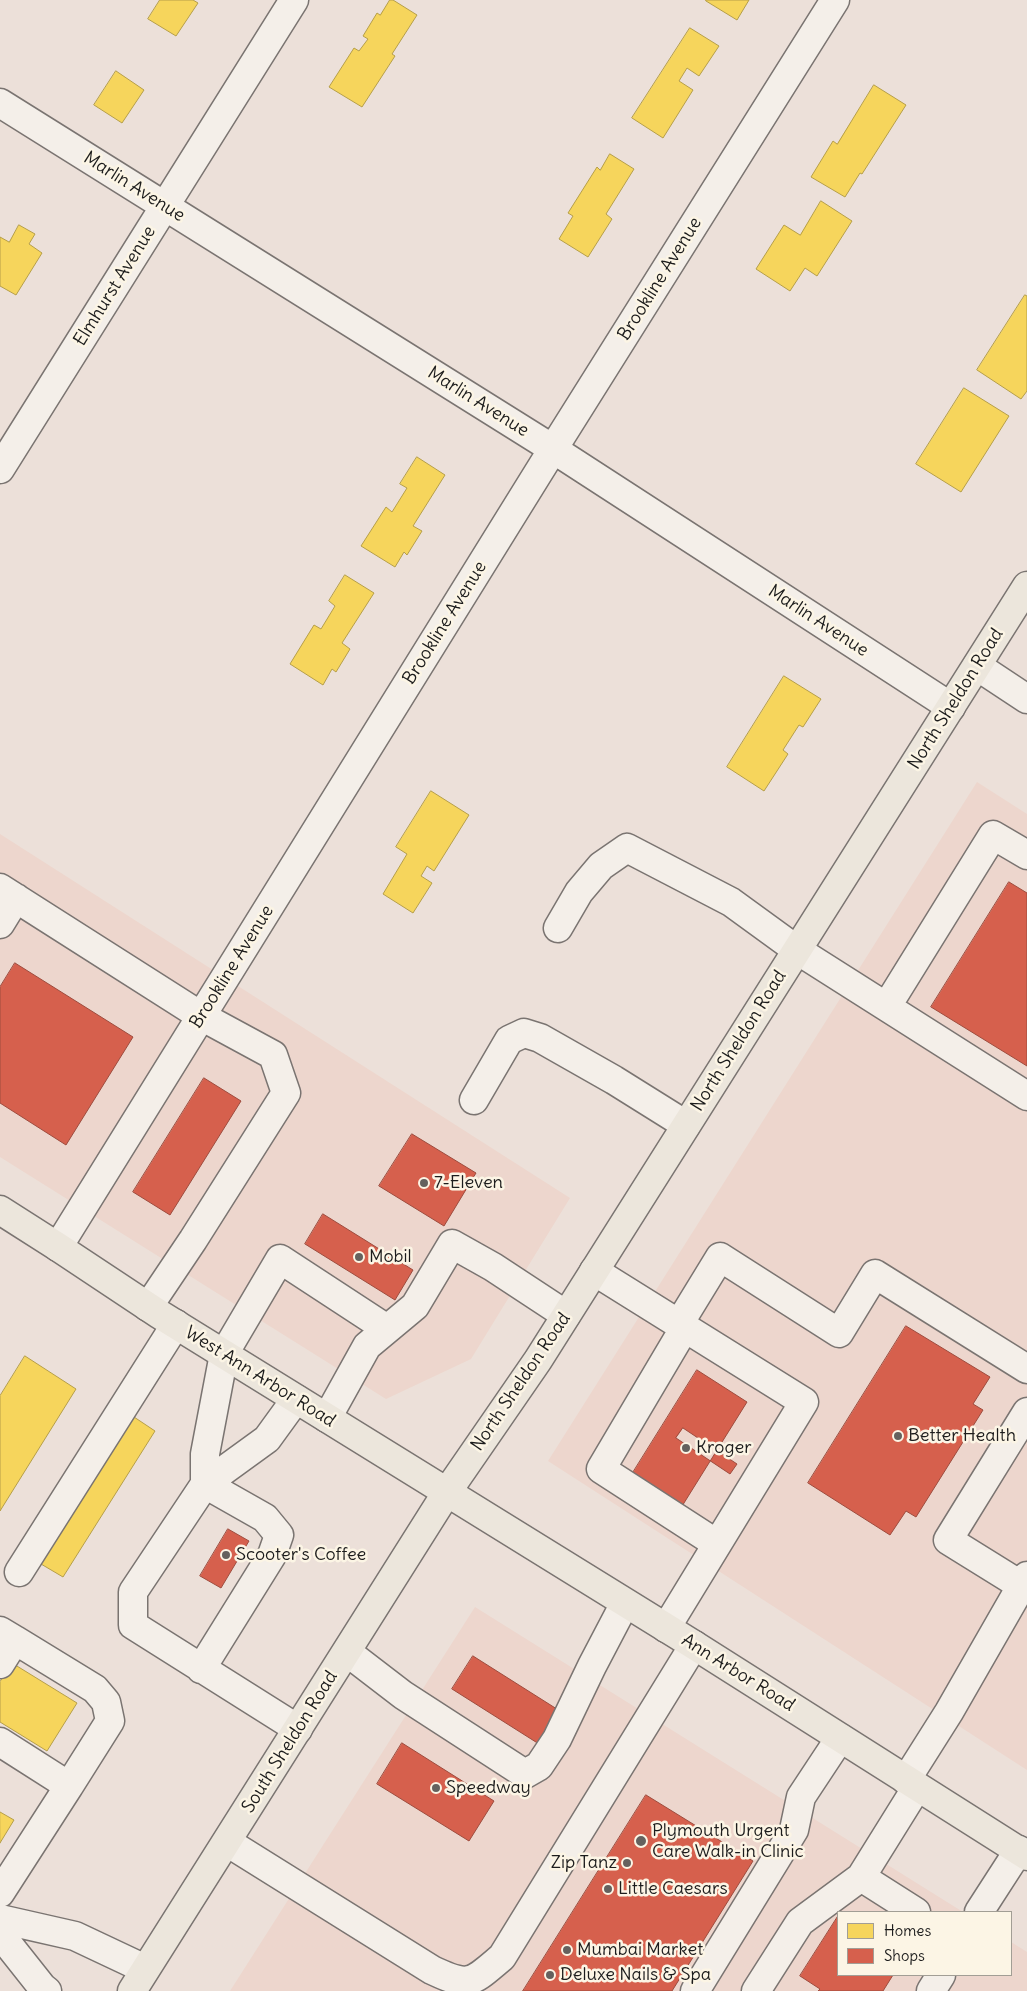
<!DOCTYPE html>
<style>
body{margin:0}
#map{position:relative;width:1027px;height:1991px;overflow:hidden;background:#ece0d9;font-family:Delius,sans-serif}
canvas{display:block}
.legend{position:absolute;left:837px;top:1911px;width:175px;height:65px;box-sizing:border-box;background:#fcf5e5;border:1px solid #a29e95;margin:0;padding:6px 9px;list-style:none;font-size:15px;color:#1c1c1c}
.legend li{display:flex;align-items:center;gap:10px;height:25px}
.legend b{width:25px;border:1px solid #a29e95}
</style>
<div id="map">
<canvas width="1027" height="1991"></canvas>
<ul class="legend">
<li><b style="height:14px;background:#f6d55c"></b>Homes</li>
<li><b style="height:14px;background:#d6604d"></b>Shops</li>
</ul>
</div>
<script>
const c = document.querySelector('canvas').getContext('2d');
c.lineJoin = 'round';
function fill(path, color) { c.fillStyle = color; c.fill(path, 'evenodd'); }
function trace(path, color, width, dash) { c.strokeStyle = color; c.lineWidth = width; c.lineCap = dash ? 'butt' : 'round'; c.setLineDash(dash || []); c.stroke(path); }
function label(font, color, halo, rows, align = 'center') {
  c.font = font + ' Delius,sans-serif'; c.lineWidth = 5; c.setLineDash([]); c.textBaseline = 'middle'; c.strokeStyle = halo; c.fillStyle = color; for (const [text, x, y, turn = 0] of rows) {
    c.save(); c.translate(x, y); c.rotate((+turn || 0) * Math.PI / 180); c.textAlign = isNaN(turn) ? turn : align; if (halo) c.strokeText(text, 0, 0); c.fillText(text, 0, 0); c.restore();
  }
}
const built = new Path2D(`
 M977,782L1027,814V1770L548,1461Z
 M0,834L570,1198L471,1359L386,1399L0,1157Z
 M475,1607L963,1912H838V1975H1011V1942L1027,1952V1991H230Z`);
const homes = new Path2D(`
 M160,0H193L198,3L176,36L148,19Z
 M390,0H393L417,15L392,54L395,56L362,107L329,87L354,48L359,51L368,39L363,36L377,13L380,15Z
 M706,0H749L737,20L706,1Z
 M690,28L719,46L699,76L687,68L679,81L693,90L663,138L632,118Z
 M116,71L144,90L122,123L94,105Z
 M874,85L906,105L862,174L860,173L845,197L811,177L833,141L837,144Z
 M610,154L634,169L606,214L612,219L588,257L559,239L573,216L568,213L597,167L600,170Z
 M821,201L852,221L817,276L805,268L790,291L756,269L784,225L800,235Z
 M19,225L35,234L29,244L42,253L16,295L0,286V237L9,242Z
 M1025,295L1027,296V391L1021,399L977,370Z
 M964,388L1009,416L961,492L916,464Z
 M417,457L445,475L413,526L422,531L407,555L404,552L395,567L361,546L386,507L392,512L407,488L400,484Z
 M345,575L374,593L342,643L350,649L336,672L332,669L323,685L290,664L314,625L321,629L335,606L329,601Z
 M784,676L821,699L803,727L799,725L783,750L788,754L764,791L727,767Z
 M431,791L469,815L434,871L427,866L421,876L432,883L413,913L383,894L407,854L396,847Z
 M25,1356L76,1389L0,1511V1396Z
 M134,1417L155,1431L63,1577L41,1564Z
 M12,1663L77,1703L47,1751L0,1722V1682Z
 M0,1812L14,1820L0,1843Z`);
const shops = new Path2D(`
 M1009,882L1027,893V1066L931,1007Z
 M15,963L133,1037L66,1145L0,1103V987Z
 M204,1078L241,1101L170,1215L133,1192Z
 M412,1134L476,1173L444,1226L379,1186Z
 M323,1214L413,1270L395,1300L305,1244Z
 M906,1326L990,1377L973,1404L983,1410L916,1517L906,1511L890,1535L808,1483Z
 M697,1370L747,1402L679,1511L629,1479Z
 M683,1428L737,1464L730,1474L676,1438Z
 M228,1529L249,1541L221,1588L200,1576Z
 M473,1656L560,1711L539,1744L452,1689Z
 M402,1743L494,1801L469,1841L377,1784Z
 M646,1795L753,1861L672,1991H523Z
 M838,1916V1975H893L883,1991H818L820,1989L800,1976Z`);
const minor = new Path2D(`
 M0,103L553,449L951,707
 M0,469L294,0
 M977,666L1027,699
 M0,888L201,1016L273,1055L286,1093L193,1240L148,1307
 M0,924L16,898
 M558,928L579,892L601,866L627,848L731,902L797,950L1027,1096
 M887,1006L993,835L1027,855
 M474,1100L509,1040L524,1033L540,1038L614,1080L686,1125
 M58,1247L553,449L835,0
 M594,1271L804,1402L666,1628
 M679,1324L720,1257L839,1333L875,1274L1027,1369
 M685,1327L601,1469L717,1544
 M1027,1412L948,1540L1027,1589
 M327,1418L367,1346L415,1306L452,1244L493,1267L566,1315
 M19,1572L176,1324
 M0,1631L15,1640L0,1664
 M15,1640L95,1689L106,1702L110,1721L69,1786
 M347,1652L403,1695L525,1774L539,1766L557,1739L592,1666L625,1603
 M201,1669L272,1555L279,1535L265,1518L205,1484L267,1439L296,1399
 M298,1729L133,1625V1592L205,1484V1454L224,1354L280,1259L387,1329
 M0,1742L69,1786L0,1893
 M906,1780L949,1712L1027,1576
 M227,1842L432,1970C470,1988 471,1983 502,1957L694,1645
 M861,1877L916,1912
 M979,1912L1019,1850
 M0,1919L75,1936L145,1969
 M0,1934L42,1987L47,1991
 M695,1991L794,1830L801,1797L840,1738
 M756,1991L800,1922L861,1877L917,1787
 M931,1991L941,1975`);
const major = new Path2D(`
 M0,1210L58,1247L159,1314L694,1645L1027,1856
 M132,1991L447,1492L538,1360L1027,586`);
const markers = [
 [424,1183,5,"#65615e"],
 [359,1257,5,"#65615e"],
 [898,1436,5,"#65615e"],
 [686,1448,5,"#65615e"],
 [226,1555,5,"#65615e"],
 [436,1788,5,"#65615e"],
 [641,1841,6,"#65615e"],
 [627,1863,5,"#65615e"],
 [608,1889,5,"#65615e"],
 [567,1950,5,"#65615e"],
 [550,1975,5,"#65615e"]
];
const streetNames = [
 ["Marlin Avenue",134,187,32],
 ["Brookline Avenue",660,279,-58],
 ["Elmhurst Avenue",115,286,-58],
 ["Marlin Avenue",478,402,32],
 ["Marlin Avenue",818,621,33],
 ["Brookline Avenue",445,623,-58],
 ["North Sheldon Road",956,699,-58],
 ["Brookline Avenue",232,967,-58],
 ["North Sheldon Road",739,1041,-58],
 ["West Ann Arbor Road",260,1377,32],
 ["North Sheldon Road",521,1382,-56],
 ["Ann Arbor Road",738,1673,32],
 ["South Sheldon Road",290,1742,-58]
];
const poiNames = [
 ["7-Eleven",434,1183],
 ["Mobil",369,1257],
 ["Better Health",908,1436],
 ["Kroger",696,1448],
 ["Scooter's Coffee",236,1555],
 ["Speedway",446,1788],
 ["Plymouth Urgent",652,1831],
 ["Care Walk-in Clinic",652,1852],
 ["Zip Tanz",617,1863,"right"],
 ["Little Caesars",618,1889],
 ["Mumbai Market",577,1950],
 ["Deluxe Nails & Spa",560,1975]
];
fill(built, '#edd6cd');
fill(homes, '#f6d55c');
trace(homes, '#b59e49', 1);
fill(shops, '#d6604d');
trace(shops, '#9e4c3e', 1);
trace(minor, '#7a7471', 31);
trace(major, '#7a7471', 31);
trace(minor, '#f4efe9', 28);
trace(major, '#ece6dc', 28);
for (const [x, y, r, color] of markers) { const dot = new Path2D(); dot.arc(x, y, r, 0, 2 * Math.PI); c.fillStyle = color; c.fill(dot); trace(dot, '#fcf5e5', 2); }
label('18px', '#1c1c1c', '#fcf5e5', streetNames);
label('18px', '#1c1c1c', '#fcf5e5', poiNames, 'left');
</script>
